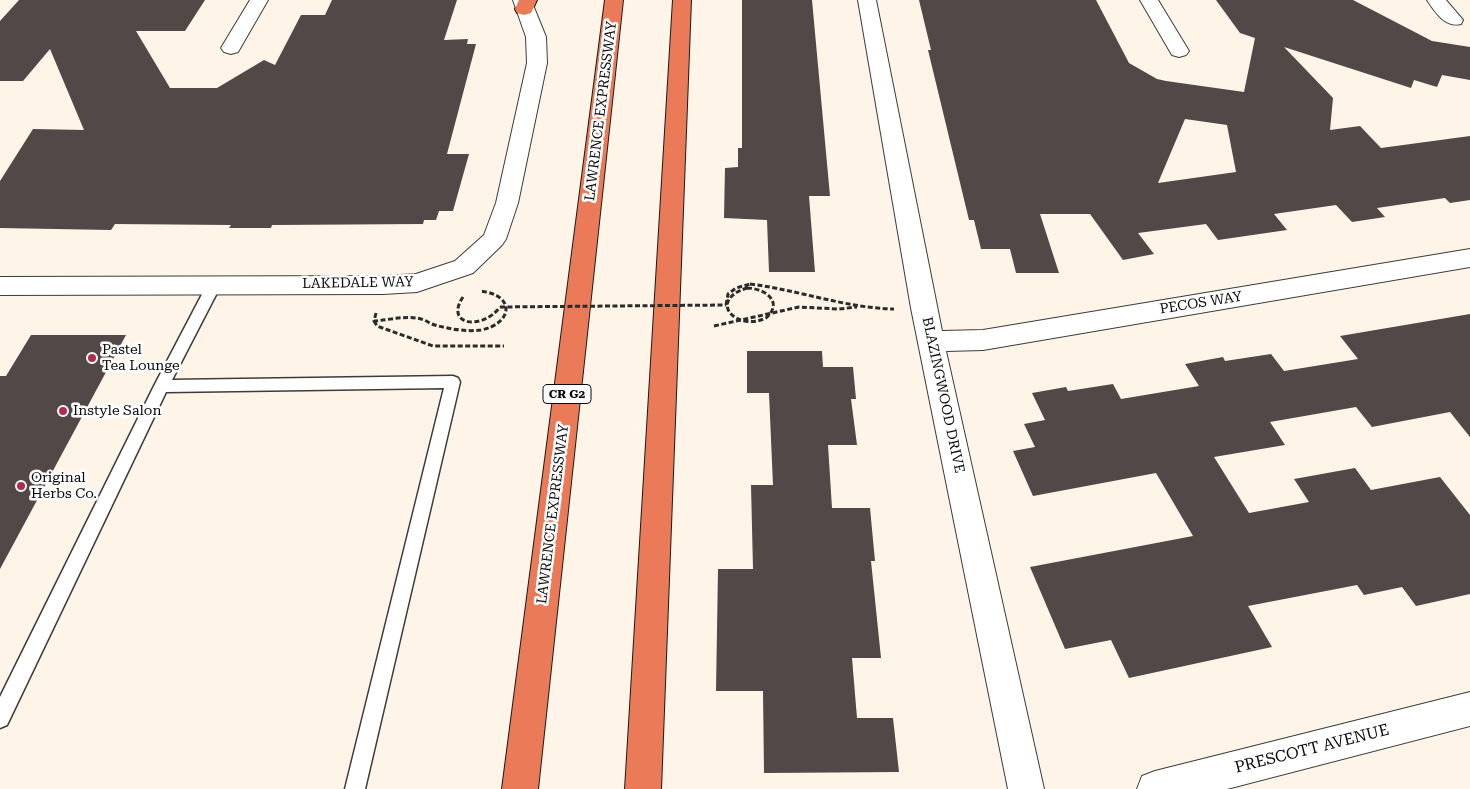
<!DOCTYPE html>
<style>
body{margin:0}
canvas{display:block;background:#fef4e7}
</style>
<canvas width="1470" height="789"></canvas>
<script>
const c = document.querySelector('canvas').getContext('2d');
c.lineJoin = 'round';
function fill(path, color) { c.fillStyle = color; c.fill(path, 'evenodd'); }
function trace(path, color, width, dash) { c.strokeStyle = color; c.lineWidth = width; c.lineCap = dash ? 'butt' : 'round'; c.setLineDash(dash || []); c.stroke(path); }
function label(font, color, halo, rows, align = 'center') {
  c.font = font + ' "Roboto Serif",serif'; c.lineWidth = 5; c.setLineDash([]); c.textBaseline = 'middle'; c.strokeStyle = halo; c.fillStyle = color; for (const [text, x, y, turn = 0] of rows) {
    c.save(); c.translate(x, y); c.rotate((+turn || 0) * Math.PI / 180); c.textAlign = isNaN(turn) ? turn : align; if (halo) c.strokeText(text, 0, 0); c.fillText(text, 0, 0); c.restore();
  }
}
const building = new Path2D(`
 M19,0H205L185,31H136L170,88H217L264,60L275,65L301,15H325L332,0H457L444,40L468,39L467,44H476L447,154H469L453,211H439L436,220H424L423,224L272,225L271,228H229L231,225L115,224L111,230L0,228V181L33,129L84,130L50,49L23,81H0V21Z
 M742,0H812L830,196H809L815,272H769L767,220L724,218L725,168L738,167V148H742Z
 M919,0H1096L1129,63L1157,79L1166,81L1244,92L1255,38L1240,33L1216,0H1353L1432,41L1470,47V80L1442,75L1437,87L1414,80L1411,88L1284,47L1333,98L1330,130L1360,126L1381,148L1470,136V200L1450,203L1445,198L1377,208L1385,217L1352,222L1336,205L1274,214L1287,230L1218,240L1206,224L1138,233L1154,254L1123,260L1090,214H1040L1059,273H1016L1010,249H981L974,220H969L928,50H931ZM1185,119L1227,125L1236,172L1158,183Z
 M1470,314V437L1450,412L1372,427L1356,407L1270,422L1285,445L1214,457L1249,513L1309,502L1294,479L1355,468L1371,490L1440,477L1470,515V594L1416,606L1402,587L1364,595L1357,585L1248,606L1272,647L1129,678L1111,640L1065,649L1030,567L1193,536L1156,473L1033,496L1013,451L1035,447L1024,424L1045,420L1032,393L1066,387L1068,391L1113,384L1121,399L1199,386L1185,364L1223,357L1225,361L1271,354L1284,371L1358,359L1340,336Z
 M31,335H126L0,569V376H6Z
 M747,351H822L823,367H853L856,399H851L857,445H828L832,508H870L875,561H871L881,658H852L857,718H893L899,772L764,773L763,691H716L718,569H753L751,485H773L769,393H747Z`);
const path = new Path2D(`
 M750,284C799,290 845,308 894,309
 M463,297C444,325 482,331 500,307
 M376,313L374,321C389,320 406,315 421,319C426,320 430,324 435,325C449,329 467,332 481,330C512,324 517,295 480,291
 M374,321L377,326L433,346H504
 M714,326L799,307L839,309L857,307`);
const lane = new Path2D(`
 M214,280L219,281L221,285L172,380L453,376L458,378L460,382L365,789H345L444,388L166,392L7,725L0,728V697L154,386L209,281Z`);
const street = new Path2D(`
 M250,0H268L238,52L231,54L224,52L221,48Z
 M513,0H531L546,37L547,63L518,203L506,239L502,245L473,273L417,292L383,294L0,295V277L383,276L416,274L455,261L484,235L496,203L527,63L526,37Z
 M858,0H876L942,331L983,330L1470,249V267L983,350L946,351L1044,789H1008L911,308Z
 M1140,0H1158L1189,51L1186,55L1179,57L1172,55Z
 M1427,0H1446L1463,20L1461,24C1445,28 1435,12 1427,0Z
 M1470,692V726L1227,789H1137L1142,776L1155,771Z`);
const highway = new Path2D(`
 M519,0H537L531,13L524,15L517,13L515,9Z
 M605,0H623L538,789H502Z
 M673,0H691L661,789H625Z`);
const pathBridge = new Path2D(`
 M747,288C763,288 785,301 766,318C737,332 706,301 747,288Z
 M726,305L728,294L736,288L750,284
 M500,307L726,305`);
const markers = [
 [92,358,5,"#af2c4e"],
 [63,411,5,"#af2c4e"],
 [21,486,5,"#af2c4e"]
];
const shields = [
 [567,394,48]
];
const shieldNames = [
 ["CR G2",567,394]
];
const streetNames = [
 ["LAWRENCE EXPRESSWAY",601,111,-83],
 ["LAKEDALE WAY",358,283,-1],
 ["PECOS WAY",1201,303,-9],
 ["BLAZINGWOOD DRIVE",943,395,78],
 ["LAWRENCE EXPRESSWAY",553,514,-83]
];
const poiNames = [
 ["Pastel",102,350],
 ["Tea Lounge",102,366],
 ["Instyle Salon",73,411],
 ["Original",31,478],
 ["Herbs Co.",31,494]
];
const nearStreetnames = [
 ["PRESCOTT AVENUE",1312,749,-14]
];
fill(building, '#514847');
trace(lane, '#3c3c3c', 3);
trace(street, '#3c3c3c', 2);
trace(highway, '#1a1a1a', 2);
trace(path, '#2b2b2b', 3, [5, 2.5]);
fill(lane, '#fff');
fill(street, '#fff');
fill(highway, '#eb7b58');
trace(pathBridge, '#2b2b2b', 3, [5, 2.5]);
for (const [x, y, r, color] of markers) { const dot = new Path2D(); dot.arc(x, y, r, 0, 2 * Math.PI); c.fillStyle = color; c.fill(dot); trace(dot, '#fff', 2); }
for (const [x, y, w] of shields) { const box = new Path2D(); box.roundRect(x - w / 2, y - 9.5, w, 19, 4); c.fillStyle = '#fff'; c.fill(box); trace(box, '#090909', 1); }
label('bold 12px', '#090909', null, shieldNames);
label('14px', '#090909', '#fff', streetNames);
label('14px', '#090909', '#fff', poiNames, 'left');
label('16px', '#090909', '#fff', nearStreetnames);
</script>
